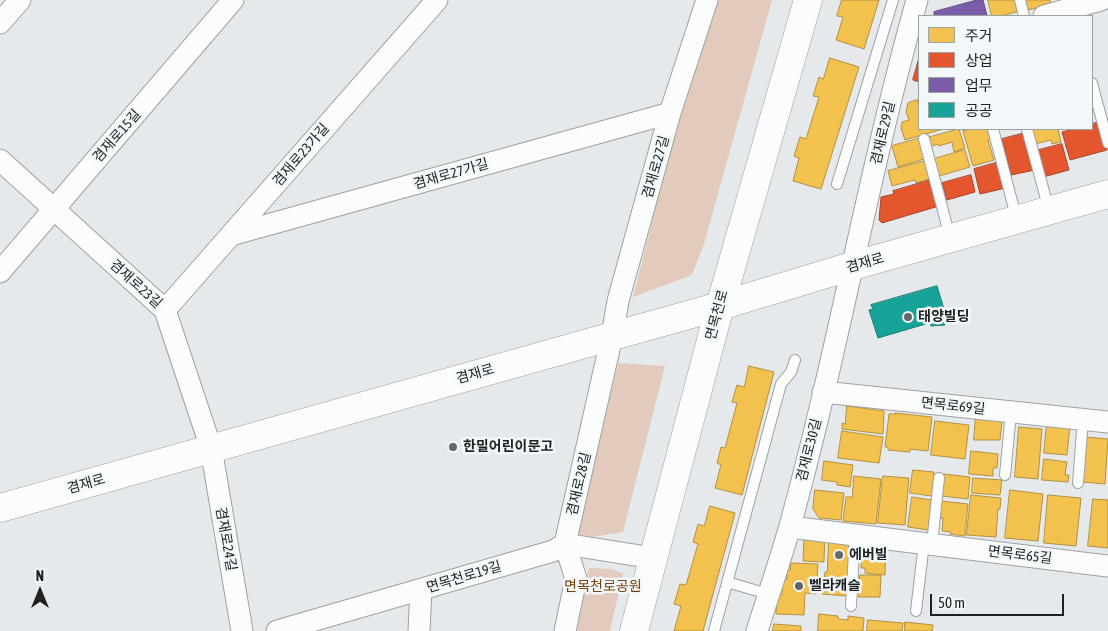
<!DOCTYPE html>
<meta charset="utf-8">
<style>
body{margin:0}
#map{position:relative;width:1108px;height:631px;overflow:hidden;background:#e6e9eb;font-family:"Asap Condensed","Noto Sans KR",sans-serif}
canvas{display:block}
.legend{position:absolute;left:918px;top:15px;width:175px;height:115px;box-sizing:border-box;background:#f2f8fa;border:1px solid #9da2a3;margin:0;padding:6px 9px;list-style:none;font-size:15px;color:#1e2021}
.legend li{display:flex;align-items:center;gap:10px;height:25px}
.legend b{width:25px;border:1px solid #9da2a3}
.north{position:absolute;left:15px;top:566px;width:50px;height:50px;-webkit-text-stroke:4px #f2f8fa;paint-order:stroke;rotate:0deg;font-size:14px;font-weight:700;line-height:20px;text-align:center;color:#1e2021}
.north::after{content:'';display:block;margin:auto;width:18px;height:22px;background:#1e2021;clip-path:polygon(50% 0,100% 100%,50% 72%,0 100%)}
.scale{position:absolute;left:930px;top:594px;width:134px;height:22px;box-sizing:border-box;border:2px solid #1e2021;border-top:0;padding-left:6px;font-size:15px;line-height:18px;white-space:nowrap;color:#1e2021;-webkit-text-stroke:4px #f2f8fa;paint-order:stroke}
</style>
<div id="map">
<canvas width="1108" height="631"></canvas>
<ul class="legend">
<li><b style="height:14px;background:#f2c14e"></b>주거</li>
<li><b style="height:14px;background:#e4572e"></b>상업</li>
<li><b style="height:14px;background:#7b5ea7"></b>업무</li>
<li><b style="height:14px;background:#17a398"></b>공공</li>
</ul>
<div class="north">N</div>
<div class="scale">50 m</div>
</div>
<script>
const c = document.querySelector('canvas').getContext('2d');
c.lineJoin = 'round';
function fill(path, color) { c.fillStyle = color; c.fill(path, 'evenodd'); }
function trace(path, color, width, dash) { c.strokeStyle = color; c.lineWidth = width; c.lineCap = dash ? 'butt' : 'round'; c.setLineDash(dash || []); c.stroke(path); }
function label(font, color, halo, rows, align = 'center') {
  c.font = font + ' "Asap Condensed","Noto Sans KR",sans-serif'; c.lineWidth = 5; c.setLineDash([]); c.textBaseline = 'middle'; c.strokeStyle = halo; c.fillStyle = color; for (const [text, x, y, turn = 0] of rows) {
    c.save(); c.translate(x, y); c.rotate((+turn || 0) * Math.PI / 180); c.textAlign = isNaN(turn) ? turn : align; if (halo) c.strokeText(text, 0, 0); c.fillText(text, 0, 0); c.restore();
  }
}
const green = new Path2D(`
 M715,0H772L704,244L692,275L633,297L677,122Z
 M618,363L665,366L623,532L592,537L577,534Z
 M589,568L611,569L623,574L610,631H577Z`);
const homes = new Path2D(`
 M842,0H879L864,49L836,40L843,17L837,16Z
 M988,0H1017L1020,11L1001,16H992Z
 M1025,0H1050L1051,4L1028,10Z
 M830,58L859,67L821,189L793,181L799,158L794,156L800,137L806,139L819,97L813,96L819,77L823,79Z
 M917,100L919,107V129H943L905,140L901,128L902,122L909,120L906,112L908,103Z
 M959,129L965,148L954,152L952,142L939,146L938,144L930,147L927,138Z
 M973,129H989L992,139L988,140L994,160L973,166L963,131Z
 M1038,129H1058L1061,142L1052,144L1051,140L1035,144L1031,130Z
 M921,138L927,158L898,167L892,146Z
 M965,150L970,167L939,176L934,159Z
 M925,161L930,179L916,183L915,180L892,186L888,171Z
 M749,366L774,372L742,495L715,488L721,465L717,463L721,447L725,448L737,403L732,402L737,385L744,387Z
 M847,406L884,411L883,434L842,429V423L845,424Z
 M895,413L932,417L928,451L910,449V452L888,450V447H885L889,414H895Z
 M976,415L997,417L1002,422L1000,440H974Z
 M935,421L969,425L965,459L931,455Z
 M1047,423L1070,425L1067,455L1044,453Z
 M1019,427L1042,429L1038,479L1015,477Z
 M842,431L883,437L879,463L838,458Z
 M1086,437L1108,439L1105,484L1082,482Z
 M971,451L998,454L997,468H993V476L969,474Z
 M1044,459L1067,462L1065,475H1069L1068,482L1042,480Z
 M824,461L853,465L850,487L837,485V482L822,480Z
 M913,470L934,472L932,496L910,493Z
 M944,474L970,477L968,499L942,496Z
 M854,476L881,479L876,524L843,521L846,497H852Z
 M883,476L909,478L905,525L878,523Z
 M973,478L1002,480L1000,495L972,493Z
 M815,490L844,493L841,520L819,518L813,509Z
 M1010,490L1043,494L1038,541L1005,538Z
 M971,495L1001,498L1000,509H998L996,537L967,535Z
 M1048,495L1081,498L1076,546L1044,543Z
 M912,497L932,500L928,530L908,527Z
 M1093,499L1108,500V548L1088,546Z
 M941,501L968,504L965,536L950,534L951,532L942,531L943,518H939Z
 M710,506L735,513L703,631H674L681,606L674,604L680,584L686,585L698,544L693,542L698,524L704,526Z
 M825,534L824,562L803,561L804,538Z
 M829,536L851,537L847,596L822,594L825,572H827Z
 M861,540L886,542L885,575L865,573V568H861L862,558L860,557Z
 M791,563L818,564L816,594L805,593L804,615L776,614L777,594L782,595L783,579H787V570H790Z
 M860,575H881L880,597H859Z
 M819,614L838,616V619L848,620V616L864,618L863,631H818Z
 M868,620L903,623L902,631H867Z
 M905,622L933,625L932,631H905Z
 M774,624L801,626V631H773Z`);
const shops = new Path2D(`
 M919,58V82L913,80Z
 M1099,122L1107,150L1070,160L1062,132L1074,129H1092V124Z
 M1025,133L1035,170L1011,175L1002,139Z
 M1062,144L1069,170L1043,177L1035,151Z
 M999,162L1006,188L980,194L974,169Z
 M971,175L975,192L947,200L942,183Z
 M931,180L939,206L882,223L879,220L881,197L894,194L893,191Z`);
const offices = new Path2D(`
 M977,0H983L987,16H934V12Z`);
const public = new Path2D(`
 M937,286L944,309L945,325L931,326L929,323L878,338L869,310L873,309L871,305Z`);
const service = new Path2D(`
 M1020,0L1024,16
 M1092,83L1108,143
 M993,129L1017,220
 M1027,129L1049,210
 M924,139L950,237
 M837,184L893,0
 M1005,475L1011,412
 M1078,483L1083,419
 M932,544L939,478
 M727,582L768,594
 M851,606L855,535
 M916,611L924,543
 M714,631L781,384L791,372L795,360`);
const minor = new Path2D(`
 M1044,16L1101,0
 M0,23L20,0
 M0,160L165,310L211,448L242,631
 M231,235L670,113
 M0,272L233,0
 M165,310L437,0
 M823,392L1108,422
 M790,527L1108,566
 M277,631L553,551L565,544L653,558
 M419,631L421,590
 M565,631L576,579L565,544L612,336L618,301L670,113L707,0
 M757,631C768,596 780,561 790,526C838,352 868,174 917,0`);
const secondary = new Path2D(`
 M0,508L720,306L852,266L1108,194
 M634,631L720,306L808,0`);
const markers = [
 [908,317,5,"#646668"],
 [453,447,5,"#646668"],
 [839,555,5,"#646668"],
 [799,586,5,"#646668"]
];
const streetNames = [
 ["겸재로29길",883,133,-77],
 ["겸재로15길",117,136,-49],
 ["겸재로23가길",301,155,-49],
 ["겸재로27길",656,167,-74],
 ["겸재로27가길",451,174,-16],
 ["겸재로",865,263,-16],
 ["겸재로23길",136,284,42],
 ["면목천로",717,315,-75],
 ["겸재로",475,374,-16],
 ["면목로69길",953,406,6],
 ["겸재로30길",809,450,-76],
 ["겸재로",86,484,-16],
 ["겸재로28길",579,484,-77],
 ["겸재로24길",226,539,80],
 ["면목로65길",1020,555,7],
 ["면목천로19길",464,577,-17]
];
const poiNames = [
 ["태양빌딩",918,317],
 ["한밀어린이문고",463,447],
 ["에버빌",849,555],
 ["벨라캐슬",809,586]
];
const parkNames = [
 ["면목천로공원",603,587]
];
fill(green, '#e2cbbc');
fill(homes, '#f2c14e');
trace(homes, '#b29140', 1);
fill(shops, '#e4572e');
trace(shops, '#a9462a', 1);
fill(offices, '#7b5ea7');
trace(offices, '#5f4b7f', 1);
fill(public, '#17a398');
trace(public, '#197c74', 1);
trace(service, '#9ea0a2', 12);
trace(minor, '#9ea0a2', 23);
trace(secondary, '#9ea0a2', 29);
trace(service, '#fbfcfc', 10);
trace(minor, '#fbfcfc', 21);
trace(secondary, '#fbfcfc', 28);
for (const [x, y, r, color] of markers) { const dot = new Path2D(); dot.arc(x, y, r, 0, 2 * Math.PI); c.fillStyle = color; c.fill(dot); trace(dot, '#f2f8fa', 2); }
label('14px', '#1e2021', '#f2f8fa', streetNames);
label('bold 14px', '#1e2021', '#f2f8fa', poiNames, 'left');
label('14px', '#7b410d', '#f2f8fa', parkNames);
</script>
